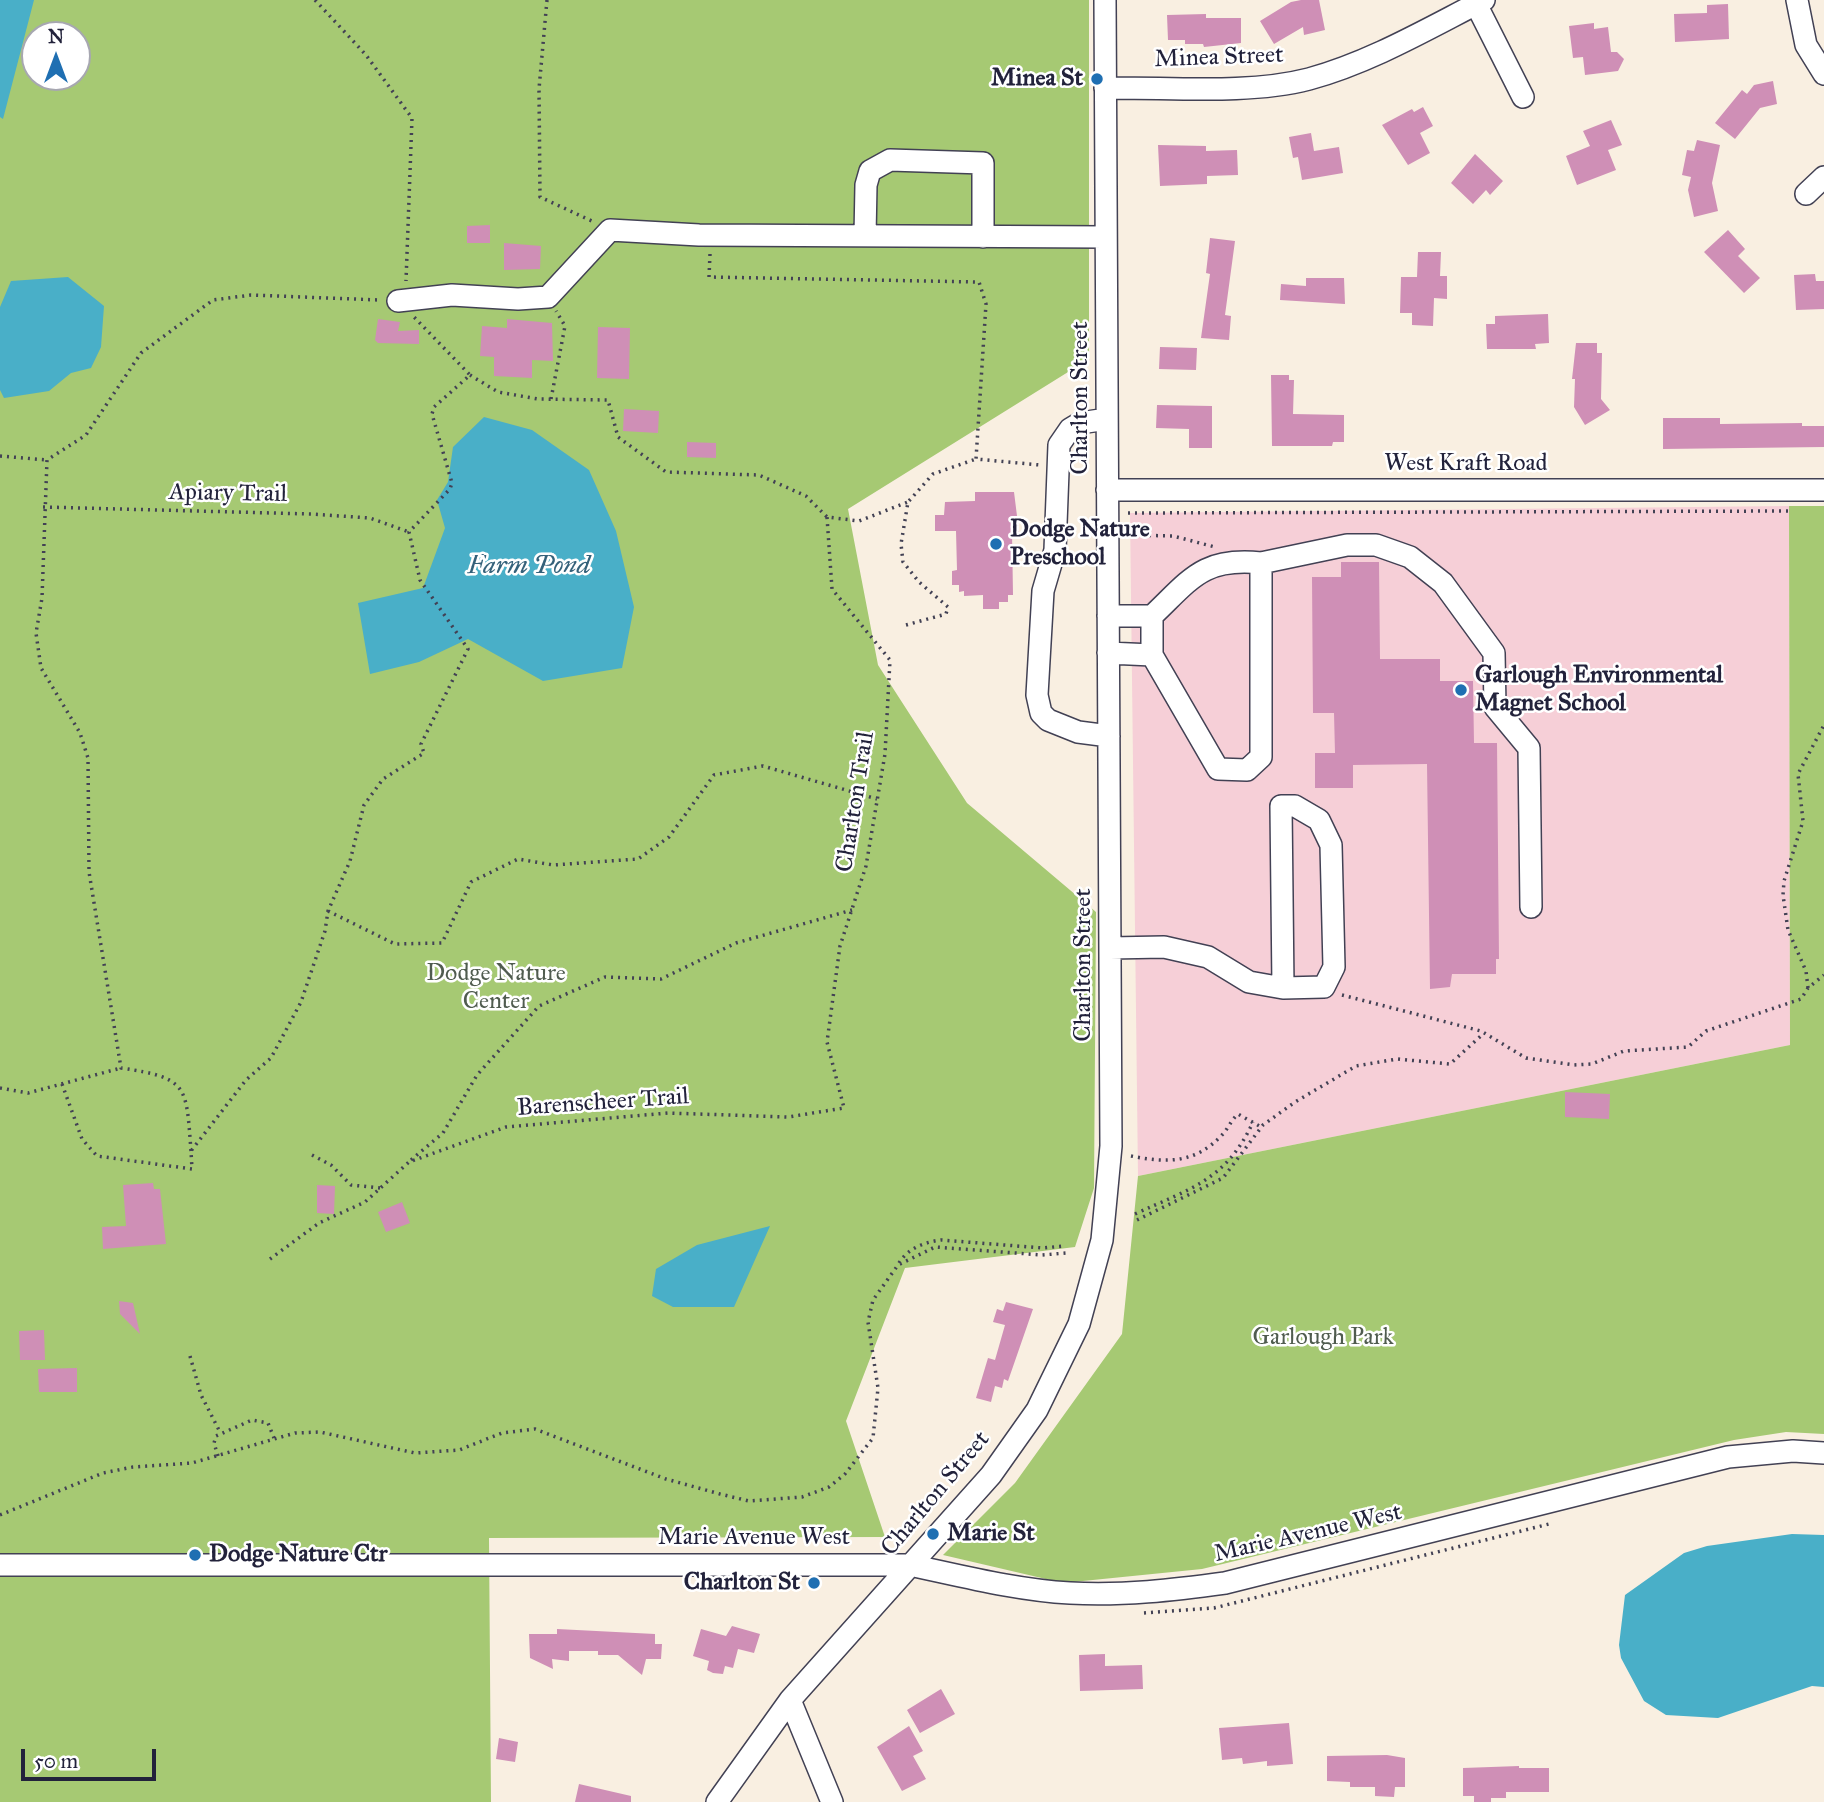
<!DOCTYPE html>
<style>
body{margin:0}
#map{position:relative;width:1824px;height:1802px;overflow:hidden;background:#f9efe1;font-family:"IM FELL Great Primer",serif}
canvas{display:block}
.north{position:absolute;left:21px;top:21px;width:70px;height:70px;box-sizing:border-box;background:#fff;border:2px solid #a7a7b1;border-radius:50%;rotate:0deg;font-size:19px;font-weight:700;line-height:28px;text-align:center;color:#22223b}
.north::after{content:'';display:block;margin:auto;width:24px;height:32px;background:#1f6fb2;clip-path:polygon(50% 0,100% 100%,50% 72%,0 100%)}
.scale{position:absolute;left:21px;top:1749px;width:135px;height:32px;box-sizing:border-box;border:4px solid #22223b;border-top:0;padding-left:9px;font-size:21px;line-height:24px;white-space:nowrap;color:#22223b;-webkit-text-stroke:5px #fff;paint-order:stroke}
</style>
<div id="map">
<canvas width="1824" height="1802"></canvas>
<div class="north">N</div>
<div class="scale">50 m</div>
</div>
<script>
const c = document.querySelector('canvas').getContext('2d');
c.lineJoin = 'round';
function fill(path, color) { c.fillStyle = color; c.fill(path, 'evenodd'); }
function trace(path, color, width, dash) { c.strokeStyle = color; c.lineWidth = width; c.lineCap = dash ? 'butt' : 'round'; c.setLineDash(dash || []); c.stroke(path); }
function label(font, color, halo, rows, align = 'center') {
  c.font = font + ' "IM FELL Great Primer",serif'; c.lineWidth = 5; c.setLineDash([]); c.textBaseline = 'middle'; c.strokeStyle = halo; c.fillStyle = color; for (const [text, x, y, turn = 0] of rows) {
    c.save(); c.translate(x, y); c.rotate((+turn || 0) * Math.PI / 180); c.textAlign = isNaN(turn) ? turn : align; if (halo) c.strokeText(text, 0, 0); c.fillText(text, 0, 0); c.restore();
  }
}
const built = new Path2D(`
 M1789,506L1790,1045L1138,1176L1130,513Z`);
const green = new Path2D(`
 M0,0H1089V359L848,509L878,665L967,803L1096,912L1094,1188L1075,1247L905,1268L846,1421L885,1537L489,1538L491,1802H0ZM35,35H77V77H35Z
 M1789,506H1824V1434L1786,1432L1734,1440L1202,1569L1063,1583L943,1555L1015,1483L1122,1334L1138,1176L1790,1045Z`);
const water = new Path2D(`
 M0,0H34L3,119L0,117Z
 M68,277L104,306L101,347L91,368L71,373L49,391L4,398L0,390V307L11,281Z
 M484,417L532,430L589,470L616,531L634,607L622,668L543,681L468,639L419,662L370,674L358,603L423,588L445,528L437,500L448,482L453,447Z
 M770,1226L734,1307H673L652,1296L656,1269L697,1245Z
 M1792,1534L1824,1535V1687L1812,1686L1718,1718L1666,1715L1644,1701L1621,1658L1619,1645L1625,1595L1684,1553L1707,1546Z`);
const building = new Path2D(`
 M1301,0H1319L1325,30L1304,35L1303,27L1274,44L1260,21L1291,2Z
 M1728,4L1729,39L1675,42L1674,14L1707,13V5Z
 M1206,14V18H1241V43L1204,47L1203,44H1185V40H1168L1167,15Z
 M1594,23V29L1608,27L1611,52H1617L1624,59L1618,71L1585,75L1583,57L1573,58L1569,26Z
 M1773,81L1777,104L1760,108L1735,139L1715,123L1742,90L1747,94L1754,85Z
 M1423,107L1433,126L1420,133L1430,153L1408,165L1382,125L1412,109L1414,112Z
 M1611,120L1622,145L1608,150L1616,170L1577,185L1566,156L1590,146L1583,131Z
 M1311,133L1314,151L1339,147L1343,173L1302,180L1298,157L1293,158L1289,137Z
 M1697,140L1720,145L1712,183L1718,211L1694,217L1688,190L1691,177L1682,175L1687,150L1694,151Z
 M1158,145L1206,146V151L1237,150L1238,175L1207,176V184L1160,186Z
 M1475,154L1503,181L1490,195L1486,190L1473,204L1451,183Z
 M490,225V243H467V226Z
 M1728,230L1745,249L1738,256L1760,278L1744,293L1704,252Z
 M1210,238L1235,241L1225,315L1231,316L1229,340L1201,338L1210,274L1206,273Z
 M504,243L541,246L540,269L504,270Z
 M1418,252H1441L1440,276H1447V299L1434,298L1433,326L1412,325V313H1400L1401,277H1417Z
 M1815,274L1816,281H1824V309L1796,310L1794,275Z
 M1306,278H1344L1345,304L1280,300L1281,284L1306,286Z
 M1548,314L1549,343L1535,344L1536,349H1487L1486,324H1495V316Z
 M378,319L400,322L398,331L419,330V344L378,343L375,340Z
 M507,319L552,323L553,361L532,360V378L494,376V357L480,356L482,326L507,328Z
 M598,327L630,328L629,379L597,378Z
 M1576,343H1597V353H1602L1601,399L1610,410L1585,425L1574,407L1575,379H1572Z
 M1160,347L1197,348L1196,370L1159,369Z
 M1271,375H1289V380H1294L1293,414L1344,415V442H1333L1332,446H1272Z
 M1157,405L1212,406V448H1189V429L1156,428Z
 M624,409L659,411L658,433L623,431Z
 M1663,418H1720V424L1802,423V426H1824V447L1663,449Z
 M687,442L716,443V458L687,457Z
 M975,492H1014L1019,532H1012L1013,595H1008V602H999V609H983V595L964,596V591L959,592V585H952V571L957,570L956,531H935V515H944L945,502L975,501Z
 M1341,562H1379L1380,659H1440V681H1473L1474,743H1497L1499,959H1496V974H1452L1450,987L1430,989L1427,764L1353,765V788H1315V753H1335L1334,713H1313L1312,577H1341Z
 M1565,1092L1610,1094L1609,1119L1565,1117Z
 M153,1183L154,1189H160L166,1244L103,1249L102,1227L126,1226L123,1185Z
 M317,1185L335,1186L334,1214L317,1213Z
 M402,1202L410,1223L386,1232L378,1212Z
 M119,1301L133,1303L140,1334L120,1314Z
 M1006,1302L1033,1309L1008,1381L1004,1379L1002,1388L995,1386L991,1402L976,1398L988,1358L995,1360L1005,1325L993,1322L997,1309L1003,1311Z
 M44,1330L45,1360H20L19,1331Z
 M77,1368V1392H39L38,1369Z
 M732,1626L760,1634L754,1653L738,1649L733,1668L725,1666L723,1674L713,1673L707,1670L709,1661L693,1656L701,1629L726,1636Z
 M557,1629L655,1634V1644H662L661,1659H646L642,1675L618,1655H598V1651H569V1661L552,1659L553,1669L530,1658L529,1634H557Z
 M1105,1654V1666L1142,1665L1143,1689L1080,1691L1079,1655Z
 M941,1689L955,1714L920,1733L907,1710Z
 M1289,1723L1293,1764L1267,1766V1761L1243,1764L1242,1758L1222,1760L1219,1728Z
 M909,1726L923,1751L913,1756L926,1779L902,1791L877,1747Z
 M499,1738L518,1742L515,1762L496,1759Z
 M1387,1755L1405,1758V1787H1395L1394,1797L1375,1796V1787H1350V1782L1327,1781V1756Z
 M1519,1766V1768H1549V1792H1506V1798H1491V1802H1474V1796H1463V1768Z
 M579,1784L631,1796V1802H575Z`);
const path = new Path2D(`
 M315,0L366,55L412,118L406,281
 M547,0L539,89L540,197L594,222
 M710,254L709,277L979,282L986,304L976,459L1040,465
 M470,375L498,392L538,399L608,400L618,437L666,472L759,475L806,496L827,517L859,521L908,502
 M551,399L565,326L556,311
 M0,456L47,460
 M43,507L311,514L370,518L409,532
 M1128,513L1791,511
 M1128,535L1173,536L1215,547
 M906,625L946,614L948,607L919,582L903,562L901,544L908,502L933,474L976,459
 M328,911L395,944L442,943L471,882L518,859L553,865L638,859L669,837L714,775L763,766L877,799
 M1808,988L1806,971L1788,930L1783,895L1784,881L1803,821L1798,774L1824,725
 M1342,995L1481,1031L1526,1058L1574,1065L1592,1064L1624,1051L1688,1047L1706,1031L1801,999L1808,988L1824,975
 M62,1084L82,1139L97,1156L192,1169L191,1151L246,1080L271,1058L301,1002L325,931L328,911L350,861L364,805L383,779L424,753L421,744L468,649L420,580L409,532L450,489L452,483L432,414L434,407L470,375L414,317
 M0,1088L28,1093L121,1068
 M191,1151C186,1086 189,1078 121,1068L89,872L88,758L80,733L41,668L36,633L42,598L47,460L86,435L141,353L213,300L251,295L379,300
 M312,1155L331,1165L351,1185L380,1188
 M1131,1156C1166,1163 1195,1164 1222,1135C1228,1129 1231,1120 1238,1114L1261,1127
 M411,1160L443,1133L477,1075L539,1006L605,977L661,979L736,943L852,910
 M1135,1214C1189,1189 1226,1181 1253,1122
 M1137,1220L1223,1178L1263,1125L1295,1102L1356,1066L1397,1059L1450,1064L1483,1034
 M270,1259L319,1223L365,1202L409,1162L506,1127L668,1113L788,1117L844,1108L827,1042L840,946L866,866L885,754L890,660L832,589L827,517
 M899,1263C908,1248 925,1242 941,1240L1043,1248L1064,1246
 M190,1356L201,1395L220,1432
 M218,1456L214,1443L216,1436L252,1420L268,1423L274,1438
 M0,1515L103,1473L133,1467L192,1463L295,1433L320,1432L415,1453L459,1450L502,1433L535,1429L666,1479L720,1494L749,1501L802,1497L829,1487L845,1474L873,1438L878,1388L868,1322L873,1300L898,1265L935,1247L1042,1255L1066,1253
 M1144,1613L1214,1608L1549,1524`);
const minor = new Path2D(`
 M1797,0L1806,45L1824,74
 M1476,4L1523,97
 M1105,88C1169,87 1247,95 1309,79C1371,62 1427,29 1484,0
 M1806,194L1824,177
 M865,236L866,185L870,171L890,160L983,163V237
 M398,301L452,295L518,299L548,297L610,230L699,235L1106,237
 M1107,419L1080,423L1070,429L1059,445L1055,550L1043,591L1037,695L1041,713L1048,720L1078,732L1109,736
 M1107,490H1824
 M1261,563L1347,545H1376L1410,557L1443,583L1494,653L1495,707L1529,748L1531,907
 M1108,616H1152C1191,579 1203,557 1261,563V757L1247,770L1218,769L1152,655V616
 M1108,653L1152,655
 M1110,948L1164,947L1208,957L1249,982L1283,988L1324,987L1334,967L1331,845L1319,820L1295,806H1281L1283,988
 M0,1565H910C962,1576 1016,1590 1070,1593C1122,1596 1174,1590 1225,1583L1728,1457L1793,1451L1824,1453
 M790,1700L832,1802
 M717,1802L790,1700L991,1475L1037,1410L1079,1324L1102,1240L1111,1146L1105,0`);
const markers = [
 [1097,79,7,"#1f6fb2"],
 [996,544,7,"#1f6fb2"],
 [1461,690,7,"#1f6fb2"],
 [933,1534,7,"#1f6fb2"],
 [195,1555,7,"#1f6fb2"],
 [814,1583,7,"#1f6fb2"]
];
const streetNames = [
 ["Minea Street",1219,58,-2],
 ["Charlton Street",1081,398,-90],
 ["West Kraft Road",1466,464],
 ["Apiary Trail",228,494,1],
 ["Charlton Trail",856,802,-81],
 ["Charlton Street",1084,965,-90],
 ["Barenscheer Trail",603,1103,-4],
 ["Charlton Street",936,1494,-50],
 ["Marie Avenue West",1308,1534,-13],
 ["Marie Avenue West",754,1538]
];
const poiNames = [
 ["Minea St",1083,79,"right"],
 ["Dodge Nature",1010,530],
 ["Preschool",1010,558],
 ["Garlough Environmental",1475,676],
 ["Magnet School",1475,704],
 ["Marie St",947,1534],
 ["Dodge Nature Ctr",209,1555],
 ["Charlton St",800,1583,"right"]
];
const parkNames = [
 ["Dodge Nature",496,974],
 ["Center",496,1002],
 ["Garlough Park",1323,1338]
];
const waterNames = [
 ["Farm Pond",529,567]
];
fill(built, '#f6cfd7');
fill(green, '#a6c973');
fill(water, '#49afc8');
fill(building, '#cf8fb6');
trace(minor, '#424154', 24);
trace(path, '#424154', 3.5, [2, 5]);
trace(minor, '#fff', 21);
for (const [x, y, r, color] of markers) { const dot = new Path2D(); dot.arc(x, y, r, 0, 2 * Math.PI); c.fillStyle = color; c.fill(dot); trace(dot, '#fff', 2.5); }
label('24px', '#22223b', '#fff', streetNames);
label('bold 24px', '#22223b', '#fff', poiNames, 'left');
label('24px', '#505c4f', '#fff', parkNames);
label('italic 26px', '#34617a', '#fff', waterNames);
</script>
